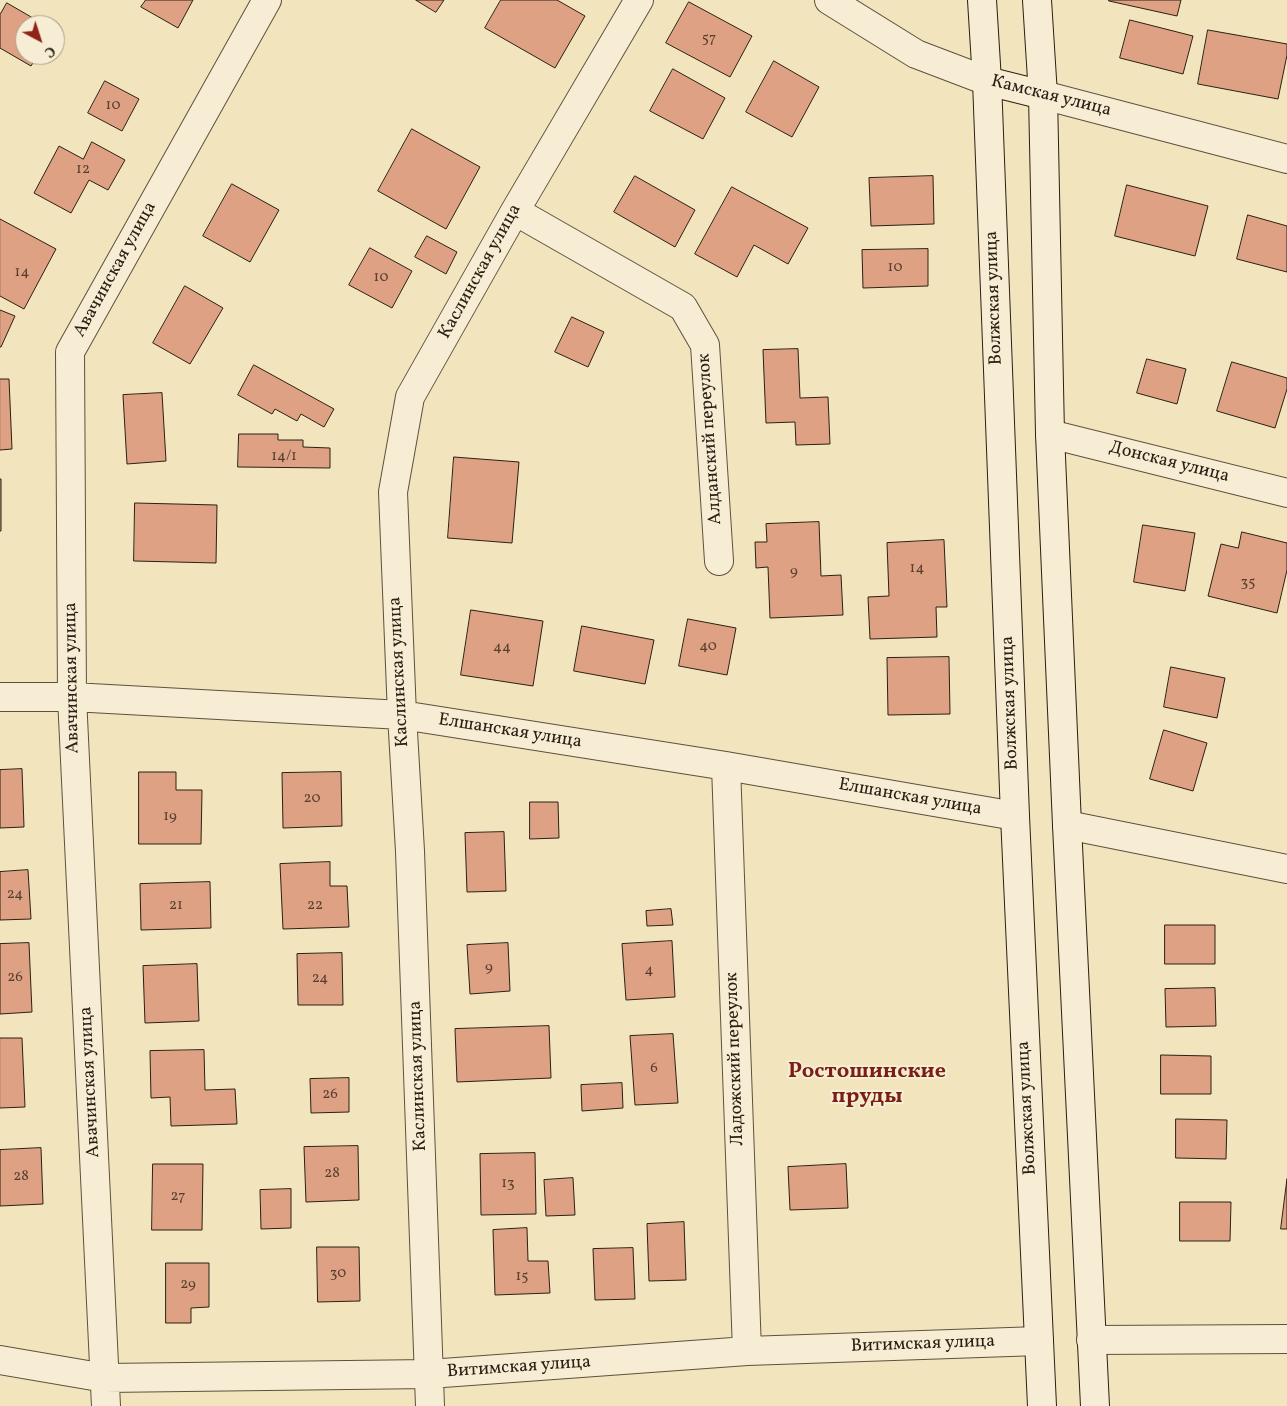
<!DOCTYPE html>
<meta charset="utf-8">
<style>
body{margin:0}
#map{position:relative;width:1287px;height:1406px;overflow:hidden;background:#f2e4bd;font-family:Vollkorn,serif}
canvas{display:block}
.north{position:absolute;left:15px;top:15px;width:50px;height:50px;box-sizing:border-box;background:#f7edd4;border:1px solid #a59b87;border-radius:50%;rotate:140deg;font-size:14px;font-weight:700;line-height:20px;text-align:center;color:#2b2013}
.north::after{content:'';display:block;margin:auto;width:18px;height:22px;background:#8f2418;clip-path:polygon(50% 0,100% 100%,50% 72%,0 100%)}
</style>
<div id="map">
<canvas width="1287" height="1406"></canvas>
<div class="north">С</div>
</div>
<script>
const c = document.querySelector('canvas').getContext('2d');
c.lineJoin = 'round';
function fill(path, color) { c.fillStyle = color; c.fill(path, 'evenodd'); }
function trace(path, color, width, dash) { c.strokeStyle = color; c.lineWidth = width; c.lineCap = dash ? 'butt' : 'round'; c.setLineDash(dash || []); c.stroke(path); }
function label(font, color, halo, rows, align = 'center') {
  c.font = font + ' Vollkorn,serif'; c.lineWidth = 4; c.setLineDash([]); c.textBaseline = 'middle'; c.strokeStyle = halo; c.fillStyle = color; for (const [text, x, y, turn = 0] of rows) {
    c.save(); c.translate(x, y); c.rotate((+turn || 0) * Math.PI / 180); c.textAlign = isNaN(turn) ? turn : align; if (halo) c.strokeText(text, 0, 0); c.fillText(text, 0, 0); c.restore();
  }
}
const building = new Path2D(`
 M146,0H193L178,28L141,7Z
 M416,0H444L436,12Z
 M501,0H557L585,16L555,68L485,28Z
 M1109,0H1181L1177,16L1109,1Z
 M689,2L752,36L730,77L666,43Z
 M7,3L45,25H25V55H38L31,66L0,48V15Z
 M1130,20L1193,36L1183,74L1120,58Z
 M1208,30L1287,44V55L1278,99L1198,84Z
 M774,61L819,87L792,137L746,112Z
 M673,69L725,98L703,139L650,111Z
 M105,81L139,99L122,131L88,113Z
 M412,129L480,167L446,229L378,191Z
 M92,142L125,160L108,190L89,180L71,213L34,193L59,146L83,159Z
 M635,176L695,210L675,247L614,212Z
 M933,176L934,224L871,226L869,178Z
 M232,184L279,210L250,262L203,236Z
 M1127,185L1208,206L1195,256L1115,236Z
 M732,187L808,228L788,264L754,245L737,277L695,254Z
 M1248,215L1287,226V272L1237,259Z
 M0,219L56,249L24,309L0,296Z
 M427,236L457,252L446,274L415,257Z
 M370,248L412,271L392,308L349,285Z
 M928,249V286L863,288L862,250Z
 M185,286L223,308L190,364L153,343Z
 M0,310L15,316L1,347H0Z
 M572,317L604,332L588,367L555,352Z
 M798,349L800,398L828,397L830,444L796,445L795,422L766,423L763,350Z
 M1147,359L1186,369L1177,404L1137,393Z
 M1232,362L1287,378V389L1275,428L1217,411Z
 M254,365L334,409L324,427L301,414L297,421L275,409L272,414L238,395Z
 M0,379H9L12,449L0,450Z
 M162,393L166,461L127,464L123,395Z
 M239,434H278V440H303V447L330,448V468L238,467Z
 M454,457L519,462L512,543L448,538Z
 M0,479H1V531H0Z
 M135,503L217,505L216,563L134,561Z
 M819,522L821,576L841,575L843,615L770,618L768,567L756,568L755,542H767L766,524Z
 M1143,525L1195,533L1185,591L1134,582Z
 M1242,532L1287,543V570L1277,613L1208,596L1221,544L1238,548Z
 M944,540L947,607H936L937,637L870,639L868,597L889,596L887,543Z
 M471,610L543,621L533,686L461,675Z
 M688,619L736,628L727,675L679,666Z
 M582,626L654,640L645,684L574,671Z
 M949,657L950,714L888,715L887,658Z
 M1171,667L1225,678L1217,718L1164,707Z
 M1164,730L1207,743L1193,791L1150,779Z
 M22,769L24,827L0,828V770Z
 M139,772H176V790H202L201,844H139Z
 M341,772L342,826L283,828L282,773Z
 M530,802H558L559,838L530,839Z
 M504,832L506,891L467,892L465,833Z
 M330,862V886H347L349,927L283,929L280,864Z
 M28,870L31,919L0,920V872Z
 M210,882L211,928L141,930L140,884Z
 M671,909L673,925L647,926L646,911Z
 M1165,925H1215V964H1165Z
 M672,941L675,997L626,1000L622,944Z
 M29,943L32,1012L0,1014V944Z
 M508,943L510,991L470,994L467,945Z
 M342,953L343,1005H298L297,954Z
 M197,964L199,1021L145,1023L143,966Z
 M1215,988L1216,1026L1166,1027L1165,989Z
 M549,1026L551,1078L457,1082L455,1029Z
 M673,1034L678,1103L635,1105L630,1036Z
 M0,1038H22L25,1107L0,1108Z
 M204,1050L205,1090L235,1089L237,1124L171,1126L170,1097L151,1098L150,1051Z
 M1161,1055L1211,1056V1094H1161Z
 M349,1078V1112L311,1113L310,1079Z
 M622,1083L623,1108L582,1111L581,1085Z
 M1176,1119L1227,1120L1226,1159L1176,1158Z
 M358,1146L359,1200L306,1202L304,1147Z
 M41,1148L43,1204L0,1206V1150Z
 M535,1153L536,1214L481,1215L480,1154Z
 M153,1164H203L202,1230H152Z
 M846,1164L848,1208L790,1210L788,1167Z
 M573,1178L575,1215L546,1216L544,1180Z
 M1287,1179V1229H1281Z
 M291,1189V1228L261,1229L260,1190Z
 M1180,1202H1231L1230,1241H1180Z
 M684,1222L686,1280L649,1281L647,1224Z
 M527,1228L528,1261H548L550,1293L495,1295L493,1230Z
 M317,1247H359L360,1301L318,1302Z
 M633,1248L635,1299L595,1300L593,1249Z
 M166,1263H209V1307L191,1308V1323H166Z`);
const street = new Path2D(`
 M829,0L916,54L987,81
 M1043,95L1287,159
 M515,211L683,307L705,345L719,561
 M1050,434L1287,493
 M0,697H72L402,715L726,766L1015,816
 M726,766L747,1351
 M1067,825L1287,869
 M1091,1340L1287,1339
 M0,1360L105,1378L429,1374L747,1351L1039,1341
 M106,1406L72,697L70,352L267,0
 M430,1406L410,851L402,715L393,492L410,397L515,211L639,0`);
const secondary = new Path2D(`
 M982,0L987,81L1015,816L1042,1406
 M1037,0L1043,95L1050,434L1067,825L1095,1406
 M987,81L1043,95`);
const numberNames = [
 ["57",709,39],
 ["10",113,106],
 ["12",83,170],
 ["10",895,268],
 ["14",22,273],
 ["10",381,278],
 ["14/1",284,457],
 ["14",917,569],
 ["9",794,572],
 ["35",1248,583],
 ["40",708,647],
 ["44",502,648],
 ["20",312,799],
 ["19",170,817],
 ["24",15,895],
 ["21",176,906],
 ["22",315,906],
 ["9",489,968],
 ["4",649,971],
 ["26",15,978],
 ["24",320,979],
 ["6",654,1069],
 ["26",330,1095],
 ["28",332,1174],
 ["28",21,1177],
 ["13",508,1184],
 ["27",178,1197],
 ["30",338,1274],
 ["15",522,1277],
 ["29",188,1285]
];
const streetNames = [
 ["Камская улица",1051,97,14],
 ["Авачинская улица",116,270,-61],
 ["Каслинская улица",481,272,-61],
 ["Волжская улица",995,298,-92],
 ["Алданский переулок",711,439,-94],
 ["Донская улица",1169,463,14],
 ["Каслинская улица",400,672,-93],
 ["Авачинская улица",73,678,-91],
 ["Волжская улица",1011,703,-92],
 ["Елшанская улица",510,732,9],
 ["Елшанская улица",910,798,10],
 ["Ладожский переулок",736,1059,-92],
 ["Каслинская улица",419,1076,-92],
 ["Авачинская улица",91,1082,-93],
 ["Волжская улица",1028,1108,-93],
 ["Витимская улица",923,1345,-2],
 ["Витимская улица",519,1368,-4]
];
const districtNames = [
 ["Ростошинские",867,1073],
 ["пруды",867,1098]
];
fill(building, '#dea184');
trace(building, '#2b2013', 1);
trace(street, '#5d513e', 30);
trace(secondary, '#2b2013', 30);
trace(street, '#f7edd4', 28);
trace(secondary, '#f7edd4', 28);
label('15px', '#58402f', null, numberNames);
label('18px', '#2b2013', '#f7edd4', streetNames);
label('bold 22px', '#7a1f14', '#f7edd4', districtNames);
</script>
